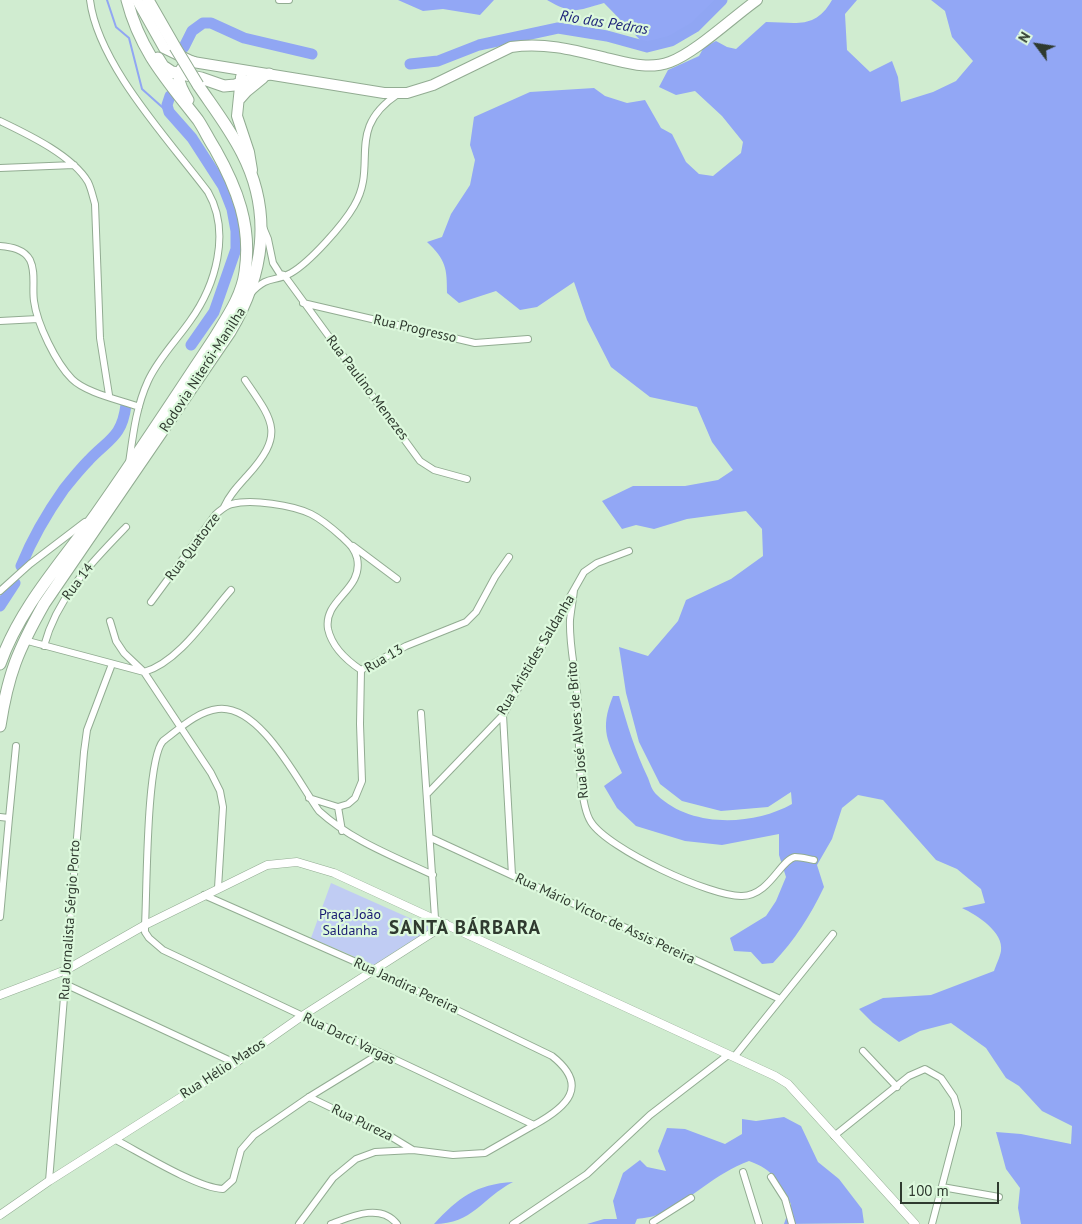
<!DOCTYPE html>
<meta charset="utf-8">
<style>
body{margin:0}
#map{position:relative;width:1082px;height:1224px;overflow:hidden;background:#d0ecd0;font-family:"PT Sans",sans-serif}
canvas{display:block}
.north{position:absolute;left:1012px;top:20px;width:50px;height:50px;-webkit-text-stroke:4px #ddf9dd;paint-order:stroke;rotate:301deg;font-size:14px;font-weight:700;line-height:20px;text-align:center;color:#2f3a2f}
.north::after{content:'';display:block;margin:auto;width:18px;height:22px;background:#2f3a2f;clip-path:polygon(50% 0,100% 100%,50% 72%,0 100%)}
.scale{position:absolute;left:900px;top:1182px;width:99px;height:22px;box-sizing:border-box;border:2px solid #2f3a2f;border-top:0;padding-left:6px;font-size:15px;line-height:18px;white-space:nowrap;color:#2f3a2f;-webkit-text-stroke:4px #ddf9dd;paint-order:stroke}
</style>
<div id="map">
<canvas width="1082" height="1224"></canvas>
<div class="north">N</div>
<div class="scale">100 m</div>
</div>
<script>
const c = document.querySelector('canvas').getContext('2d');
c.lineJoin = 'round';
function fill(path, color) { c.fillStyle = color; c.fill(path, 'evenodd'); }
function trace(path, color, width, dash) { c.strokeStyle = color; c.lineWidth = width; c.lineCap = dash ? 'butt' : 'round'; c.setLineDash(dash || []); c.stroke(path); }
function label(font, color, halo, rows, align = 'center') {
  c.font = font + ' "PT Sans",sans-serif'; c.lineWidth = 4.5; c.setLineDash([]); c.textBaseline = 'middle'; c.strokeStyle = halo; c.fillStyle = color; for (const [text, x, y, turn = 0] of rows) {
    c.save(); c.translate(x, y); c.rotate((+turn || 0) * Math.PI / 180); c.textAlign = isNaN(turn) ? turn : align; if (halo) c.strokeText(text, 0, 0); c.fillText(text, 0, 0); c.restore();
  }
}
const green = new Path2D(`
 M331,883L432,928L374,965L311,938Z`);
const forest = new Path2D(`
 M398,0H494L480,15L443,9L423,11Z
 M547,0H722C698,27 681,38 647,47L604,3C576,11 573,15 547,0Z
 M832,0H857L845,14L847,50L870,72L892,61L898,77L901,102L933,92L956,81L973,61L952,37L945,11L931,0H1082V1224H1021L1018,1208L1020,1188L1006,1169L996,1132L1021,1134L1071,1144L1072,1126L1042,1111L1019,1086L1006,1078L986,1048L951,1023L920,1031L899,1042L873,1023L859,1009L883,998L931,995L994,971C996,965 1000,957 1001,951C1004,932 977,915 962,908L985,903L981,889L957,869L936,860L883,800L858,795L842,808L832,839L817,865L824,887C810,916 795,940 773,963L762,964L751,952L734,951L730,938L766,916L776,901L786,877L779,855V834L722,845L685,841L636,826L617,808L604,786L622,773C608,741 599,731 613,696H619C627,724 635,751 648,778C650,783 652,791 657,795C691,828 753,826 792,804L791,792L768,807L721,811L682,801L660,784L639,742L626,693L619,647L648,656L678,621L686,600L731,579L763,556L762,529L746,511L687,519L654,529L636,525L622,529L602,501L633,486H685L718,480L733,470L712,442L697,407L650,397L611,367L587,320L574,282L537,307L520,310L496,291L459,303L447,293C447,268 446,260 427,242L442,237L451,214L470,185L475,160L470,145L474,117L530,92L594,88L605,96L627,103L645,100L661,128L672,134L686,162L699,174L713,176L741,153L743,142L722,116L695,91L676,95L659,87L668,70L699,56L704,47L716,41L727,47L736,49L766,22C796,22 815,30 832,0Z
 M784,1117L801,1126L818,1162L839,1179L862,1209L864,1223L784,1224L791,1204C778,1181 774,1170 749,1161C715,1173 692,1200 659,1214C653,1217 644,1218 637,1219L635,1224H587L604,1219H617L613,1201L623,1173L640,1160L647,1167L666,1171L658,1151L667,1128L685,1129L725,1144L742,1134V1119L756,1121Z
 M513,1182C482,1198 473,1224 434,1224C458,1198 476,1184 513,1182Z`);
const stream = new Path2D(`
 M107,0L116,27L129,38L142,89L171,115`);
const river = new Path2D(`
 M184,47L192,31L203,23H211L244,38L312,54
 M410,64L438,61L479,45L558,28L607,36L647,47L671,41L695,27L722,0
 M170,96L167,105L169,112L192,138L223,186L232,209L236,231V249L214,312L191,345
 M21,566C32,539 47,513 64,489C72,479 80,469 89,460C109,439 122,437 126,405
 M0,606L15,583`);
const minor = new Path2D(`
 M90,0C98,65 169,140 208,192C231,232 216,285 190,321C176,341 158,359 148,381C136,407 133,435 129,463
 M279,0H289
 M0,121C27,134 72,155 88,182C91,188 93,197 95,204L100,338L109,395
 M0,168L74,165
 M263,227L268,239L273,263L280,274L284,275L420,461L434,470L467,479
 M0,246C11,247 24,249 30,260C36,272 32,288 34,301C37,324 56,363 72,379C86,393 120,400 139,407
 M251,293C269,274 274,283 291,273C310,262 343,225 354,206C379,164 344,130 398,94
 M303,303L475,343L528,339
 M0,321L38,319
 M224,507C230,494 238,486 247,476C285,434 274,422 245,380
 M353,546L397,579
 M574,590C573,600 571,610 570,620C569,644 575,668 577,692C580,722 576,799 591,822C608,849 711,897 742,896C770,895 780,860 795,857C801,857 808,859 814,860
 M0,591L30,564L85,522
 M151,602L216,514C221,510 226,505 232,504C252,499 292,505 311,514C323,520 332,528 342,537C349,544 354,547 357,558C364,590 323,599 328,629C332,647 346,660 361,670
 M110,621L116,641L124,653L144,672L211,773L220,791L223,807L218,888
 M24,640L144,672C179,662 208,616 231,590
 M44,646C57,597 92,562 126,527
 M361,670L406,646L466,622L476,612L495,577L509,557
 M421,713L435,918
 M503,715L512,875
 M428,793L503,715L584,572L597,563L629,551
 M309,798L338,807
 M0,817L9,818L0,917
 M9,818L16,746
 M342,831L338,807L348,804L355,798L362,781L360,724L361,670
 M431,838L780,999
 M204,895L374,970L552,1056C590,1086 567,1107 534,1125L163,950L149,938L145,932V925C147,893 146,760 163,741C179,729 198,711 218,709C260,704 298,782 319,811C352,841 393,856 433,875
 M65,984L235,1063
 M863,1051L897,1087
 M734,1057L833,934
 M309,1097L390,1136L413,1150
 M834,1136L909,1076L925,1069L941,1078L954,1097L958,1111V1125L932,1224
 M116,1140C141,1153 197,1188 223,1189L233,1180L241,1150L254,1135L309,1097L379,1054
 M743,1172L759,1224
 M771,1177L785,1199L792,1224
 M49,1181L84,752L87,730L112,664
 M942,1187L999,1197
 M653,1222L691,1198
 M299,1224L333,1178L356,1159L375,1152L413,1150L453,1155L485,1153L534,1125
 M331,1224C352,1216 381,1203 397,1224
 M513,1224L587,1174L650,1115L728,1055`);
const tertiary = new Path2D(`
 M0,995L66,970L145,925L267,865L297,862L334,873L775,1076L788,1084L915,1224
 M0,1215L49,1181L235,1063L302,1016L446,924`);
const primary = new Path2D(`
 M137,0L164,48L193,62L384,93H407L433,85L511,47C544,42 574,50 606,58C628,63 648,70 670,62C695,53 733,17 757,0
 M241,77L237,116L249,152L252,170
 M239,100L247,91L263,78`);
const trunk = new Path2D(`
 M148,0L175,47
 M158,58L163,66L172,72L201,78L224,86L235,85L269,74
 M188,100C179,85 171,70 193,62
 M0,664C20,607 62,562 96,514C137,456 176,396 215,337C227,317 242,296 245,272C252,226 237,188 215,149C209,140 204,129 198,120C167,80 140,51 127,0
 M0,726C8,674 18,650 44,604L230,332C264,275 273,213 242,153C230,129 213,107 198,85`);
const trunkBridge = new Path2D(`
 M175,47L198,85`);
const streetNames = [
 ["Rua Progresso",415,329,13],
 ["Rodovia Niterói-Manilha",203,370,-57],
 ["Rua Paulino Menezes",367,388,53],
 ["Rua Quatorze",193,547,-53],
 ["Rua 14",78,582,-53],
 ["Rua Aristides Saldanha",536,655,-59],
 ["Rua 13",384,659,-30],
 ["Rua José Alves de Brito",578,730,-95],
 ["Rua Mário Victor de Assis Pereira",605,919,25],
 ["Rua Jornalista Sérgio Porto",70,920,-86],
 ["Rua Jandira Pereira",406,986,25],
 ["Rua Darci Vargas",349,1039,26],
 ["Rua Hélio Matos",223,1069,-33],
 ["Rua Pureza",362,1123,26]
];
const parkNames = [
 ["Praça João",350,915],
 ["Saldanha",350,931]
];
const waterNames = [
 ["Rio das Pedras",604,23,9]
];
const districtNames = [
 ["SANTA BÁRBARA",465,929]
];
fill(green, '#c0ccf3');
fill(forest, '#92a7f5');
trace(stream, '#90a6f3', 2);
trace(river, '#90a6f3', 11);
trace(minor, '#92ac92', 8);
trace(tertiary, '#92ac92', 9);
trace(primary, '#92ac92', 12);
trace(trunk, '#92ac92', 13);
trace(minor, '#fff', 6);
trace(tertiary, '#fff', 8);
trace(primary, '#fff', 10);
trace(trunk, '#fff', 11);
trace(trunkBridge, '#92ac92', 13, []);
trace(trunkBridge, '#fff', 11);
label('14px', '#2f3a2f', '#ddf9dd', streetNames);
label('14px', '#171971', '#ddf9dd', parkNames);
label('italic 15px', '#1b2077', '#ddf9dd', waterNames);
c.letterSpacing = '1px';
label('bold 19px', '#2f3a2f', '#ddf9dd', districtNames);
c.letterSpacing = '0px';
</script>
